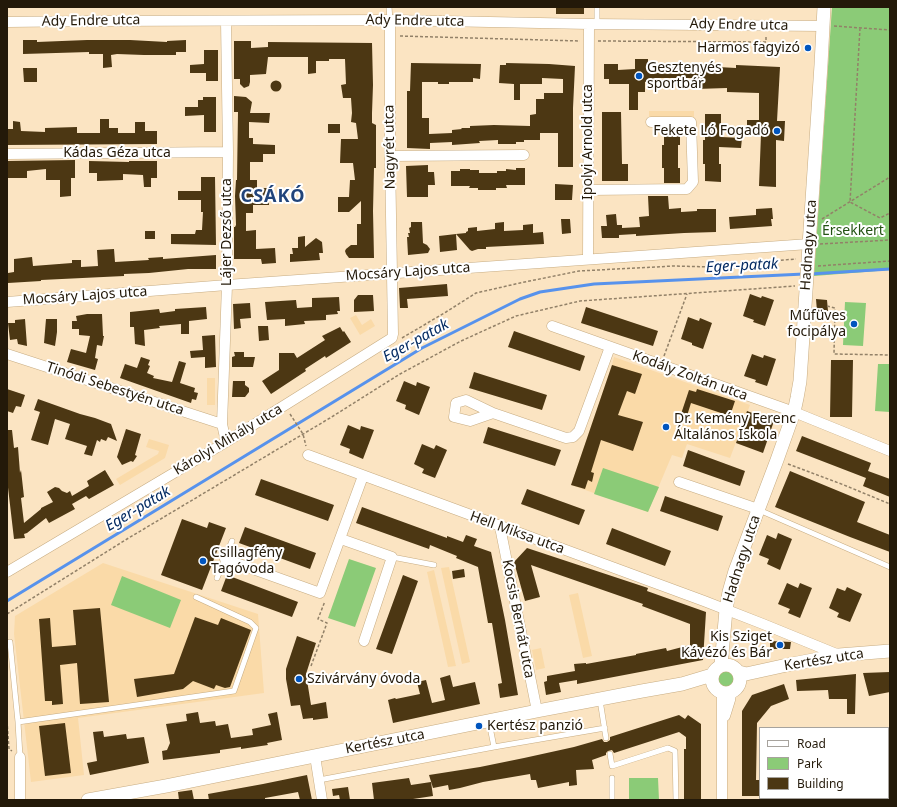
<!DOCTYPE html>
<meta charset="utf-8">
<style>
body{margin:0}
#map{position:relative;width:897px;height:807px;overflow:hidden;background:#fbe4c2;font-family:"Noto Sans",sans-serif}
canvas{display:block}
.frame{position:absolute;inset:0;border:8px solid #231909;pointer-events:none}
.legend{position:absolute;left:759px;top:727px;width:130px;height:72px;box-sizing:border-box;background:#fff;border:1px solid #a7a39d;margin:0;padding:5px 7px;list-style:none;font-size:12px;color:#231909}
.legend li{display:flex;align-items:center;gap:8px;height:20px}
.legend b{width:20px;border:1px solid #a7a39d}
</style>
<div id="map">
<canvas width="897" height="807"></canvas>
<div class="frame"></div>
<ul class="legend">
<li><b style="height:5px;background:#fff"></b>Road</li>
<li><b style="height:11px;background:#8bcb77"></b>Park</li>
<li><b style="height:11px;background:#4c3713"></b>Building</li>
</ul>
</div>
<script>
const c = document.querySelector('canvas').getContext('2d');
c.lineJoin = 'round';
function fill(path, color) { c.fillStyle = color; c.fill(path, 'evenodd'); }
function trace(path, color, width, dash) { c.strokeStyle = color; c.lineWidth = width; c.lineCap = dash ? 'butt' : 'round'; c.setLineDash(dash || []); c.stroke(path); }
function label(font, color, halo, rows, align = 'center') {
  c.font = font + ' "Noto Sans",sans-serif'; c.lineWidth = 4; c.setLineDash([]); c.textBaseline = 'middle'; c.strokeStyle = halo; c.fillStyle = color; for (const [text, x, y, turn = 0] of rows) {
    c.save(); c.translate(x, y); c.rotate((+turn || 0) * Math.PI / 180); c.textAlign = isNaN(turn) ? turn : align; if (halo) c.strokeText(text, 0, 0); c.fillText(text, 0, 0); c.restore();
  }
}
const built = new Path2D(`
 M649,111H694V118L649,117Z
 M356,315L362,325L371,319L375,326L360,335L350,318Z
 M614,357L750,405L730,458L687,444L682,458L672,455L648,512L571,485L612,365Z
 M207,378H215V405H207Z
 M149,439L169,445L165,458L120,485L116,479L158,454L159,451L146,447Z
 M103,563L258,614L264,693L78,718L84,775L31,782L14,634L15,616Z
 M449,567L470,662L462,664L441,568Z
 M434,570L456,666L448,667L427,572Z
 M578,593L592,656L583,658L569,595Z
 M541,648L545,668L536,670L532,650Z`);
const green = new Path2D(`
 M832,7H890V270L814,276Z
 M845,302L866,303L863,346L843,345Z
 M878,364H890V412L875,411Z
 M603,468L659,487L648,512L594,494Z
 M349,559L376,568L355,627L328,618Z
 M122,576L181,600L170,628L111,605Z
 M716 679a10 10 0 1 1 20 0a10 10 0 1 1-20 0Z
 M629,778H658L659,800H629Z`);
const stream = new Path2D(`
 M810,274L890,269
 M7,601L422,348L520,299L540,292L594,284L804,274`);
const building = new Path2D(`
 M556,7H584V14H556Z
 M23,40H37V42L87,40H130L167,42V41L186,40V52H176V55H144L117,54L111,55L112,67L103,68V54H89V52L23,54Z
 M234,41H251V48L268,47V42L372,43L373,85L372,113V123L376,125V168H374L373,211L374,258H349L346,254L345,251L346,249L351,245H357V224H361V201L349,212H338V197H349L350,180H355L353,163H340L341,139H358L356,123L351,122L352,113L351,98H343L341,85L346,84L345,59H329V61H316V73L308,74V57H268L266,74L250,75V82L249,86L244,88L240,84V79H234Z
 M204,50H218V81H206V73H190V65L204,64Z
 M635,59H648V66L718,64V67L736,68V65L780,67L777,121H785L784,141L776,140V187L759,186L761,134H747V120H759V93L727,92V88L696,89V78H655V82H645V92H638V110H629V84H609V79H604V64H618V70L635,69Z
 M411,63L481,64L480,79L473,78V82H449V84H438V82H422V118H429V134L452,133V130L462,129L461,128H470V126L494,125L530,126V115L536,114V99H544V93H563V79L542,78V84H520V100H514V84L499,83L500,65H506V63L549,64L575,66L573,108V167H558V133H540V140H524V142H516V144H498V140L479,141L480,143L452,145V142L430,143V149L407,148V91H410Z
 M23,68H37V82H24Z
 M270.5 86a5.5 5.5 0 1 1 11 0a5.5 5.5 0 1 1-11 0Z
 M234,96L246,97L252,102L250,113H270L269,123L249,122V138H253V144L275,145V154H263V162H250V180H257V188H269V205H253V213H246V231L256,230V249L275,248L276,263L262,264L261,259H234V227H235L236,225L235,196L236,180H237L238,112H234Z
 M203,97H216V132H204V115L185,116V107H198V100H203Z
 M602,112H621L622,164H628V181H602Z
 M705,114H721V137L742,138L741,148L719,147V164H721V182L705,181V164H703V140H705Z
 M100,119H109V128H118V133H135V122H145V131H157V144L7,145V129H13V121L20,122L21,131L45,132V128L77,127V133H100Z
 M328,124H340V133H328Z
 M664,128H680V145H678V168H680V183H664V168H662V145H664Z
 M75,160V178H71V196L60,197V180H46V169L27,171V178H7V161Z
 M89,161L129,162V161H157V178H151V187H144L143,175L123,174V180L97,181V173H89Z
 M428,165V172H434L435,185H428V197H407L406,166Z
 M516,168H525V185H506L507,188H496V190H478V188H469L470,186H451V171H460V169H470V170H479V173H497V171H506V169L516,170Z
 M201,177H215L216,245L171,244V234H195L196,230H202L203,212H201V200H178V191H201Z
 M555,184L573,185L572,200H555Z
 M648,196H668L669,209L681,208V212L697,211V209H716V232L684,233L636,236V234L619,235V238H602L601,226H607L606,215L616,214L617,225H622V228L640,227L639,217L649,216Z
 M772,208L773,219H771L772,226L730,229L729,217L756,215V209Z
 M561,219H570L571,233L562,234Z
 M411,222H422L423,243L427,245L430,249L428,253L408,255L407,237H409L408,233H410L409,228L411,227Z
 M504,222V231L523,230V225L533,224V233L543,232L544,244L486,247V249H478L472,251L470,250L456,234L466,233V232L468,231V228L477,227V231L495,229V223Z
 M145,231H155V239H145Z
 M456,234L457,250L440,252L439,236Z
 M305,236V247L316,238L322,242L323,253H319L320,260L290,262V254H293L292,248H298V237Z
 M114,249L115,262L149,260L148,258L163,257V259L216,255V269H188L149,273L124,274V276L41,280V281L8,283V273L14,272V259L32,257L33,266L72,263V260H81V267L98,266L97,250Z
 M447,284L448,296L407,299L408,308H400L399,288Z
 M750,294L761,298L762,296L774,300L765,326L753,322L754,320L743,316Z
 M358,295H373L374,311L354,312V300Z
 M339,297L340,311H337L338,314L326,315V320L304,321L305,324L285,326V319L267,320L265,302L296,300L297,308L312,307V298Z
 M816,299L827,300L828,311H817Z
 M250,303L251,318L240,319L241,328L234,329L233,304Z
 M206,307L207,319L189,321V334H181V324L159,326L160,328L144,330L145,346L135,344L134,327H130V312L159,309L160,313L175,311V309Z
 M586,307L658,331L653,346L581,323Z
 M87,314H102L103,336H104L102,346L97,345L95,358L98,359L95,370L67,362L71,349L86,353L90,336L79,335V329H72V321H77L76,316Z
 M688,317L699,321L700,318L712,323L703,349L692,345V343L681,339Z
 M25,319L27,346L18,344L17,339L10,340L8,323H15V320Z
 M46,319H57V332L55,346L44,343Z
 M258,326H268L269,340L259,341Z
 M340,327L343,332L344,331L351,342L326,358L325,356L305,369L306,371L271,394L262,381L279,370V353H294L297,358L325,340L322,336Z
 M514,331L585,356L580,371L508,347Z
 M215,335L216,367L205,368V357L191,358L190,351L203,350L202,336Z
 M234,352H244V357H255L253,367H232V357L235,356Z
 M752,354L763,358L764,355L776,359L767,386L755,382L756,380L744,376Z
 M141,357L150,360L148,365L150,366L147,373L154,376L153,378L172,382L179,361L186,363L180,383L195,388L194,392L198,393L196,400L192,399L191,403L120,378L125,364L137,368Z
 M831,360H853L852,417H830Z
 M612,365L642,374L635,394L627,391L618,415L643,422L633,451L601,440L591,472L594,473L592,482L588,480L585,489L571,485Z
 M474,372L547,395L542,410L469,388Z
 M233,381H245V385L249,388V392L245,397H232Z
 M404,381L416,386L417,382L430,387L419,415L405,409L406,405L396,401Z
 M7,389L25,395L21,407L16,406L13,413L7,411Z
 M697,389L735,401L730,416L691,403L686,419L680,417L689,390L696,392Z
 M38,399L80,414L95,418L111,424L117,441L108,437L106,441L101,439L100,442L97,440L92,456L84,454L87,446L65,439L70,424L55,419L48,445L31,440L40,412L34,410Z
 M747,411L774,421L763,453L736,443Z
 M348,425L360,430L361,426L374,430L363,459L349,453L350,449L340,445Z
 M488,427L561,450L555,466L483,443Z
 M126,429L141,434L135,455L137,456L133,462L131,461L122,465L117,457Z
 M7,430H12L14,448L18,447L20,473L21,470L24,497L21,498L24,523L41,509V508L53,502L47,492L55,487L59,488L62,491L67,493L70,491L72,496L89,486L87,481L105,470L114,485L89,499L86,496L72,504L75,509L49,523L46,518L27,533L24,534L25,538L14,539L7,479Z
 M802,436L871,463L868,471L890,479V497L863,486L866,478L796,451Z
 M422,444L434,449L436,445L447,450L435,478L422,473L424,469L414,464Z
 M688,450L745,471L740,486L683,466Z
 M790,471L865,502L857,522L890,535V552L850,537L775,507Z
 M261,479L334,505L328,521L255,495Z
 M527,489L585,510L579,525L521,504Z
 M665,496L723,516L718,531L660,511Z
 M362,507L447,538V536L463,542L466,535L477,539L474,546L491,552L505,620L518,695L500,698L498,684L502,683L492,623H488L478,567L456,558L457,556L430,545L429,549L356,523Z
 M182,519L207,528L209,522L226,528L202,590L161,575Z
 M245,527L316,553L310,569L239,543Z
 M612,528L671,551L665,566L606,544Z
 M778,533L792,539L780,570L767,564L769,559L759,555L767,535L776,539Z
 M527,548L648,588L647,591L706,612L703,660L577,684V680L559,683L561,692L546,695L544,682L547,681V676L575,671L574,664L586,663V664L636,655V654L666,648L667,651L690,645V624L642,606L643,604L531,565L540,597L525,601L514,562Z
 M464,569L465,577L453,579L452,571Z
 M227,575L298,602L292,617L221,591Z
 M403,575L418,581L392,654L376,649Z
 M787,583L798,588L800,583L812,588L800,618L788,613L790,609L778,604Z
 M847,587L862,594L850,622L837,617L839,613L829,608L837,588L845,591Z
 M100,608L109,702L80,704L77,663L60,665L63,704L52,705V701H45L39,619L50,618L52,647L76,645L73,610Z
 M195,617L218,625L221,618L251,630L230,687L225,688L216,685L214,689L193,681L183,689L137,697L134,679L174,674Z
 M297,636L316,643L306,674L311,705L326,702L328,718L313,720V718L303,719L300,705L291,706L286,679V669Z
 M770,641L791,642L790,649H770Z
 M890,672V692L869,696L863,673Z
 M856,674L855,714H847V699H829L828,690L797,691L796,680Z
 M450,675L453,687L475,682L480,704L393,723L388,700L395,698L396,699L420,694L417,682L426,680L432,703L445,700L440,678Z
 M784,684L789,699L771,706L757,723L756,780H760V796H742V711L752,695Z
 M198,712L200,723L215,721L216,726L228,724L231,738L253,735L252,729L271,725L268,714L277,712L282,740L267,743L268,745L241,749V747L220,750V753L163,760L162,751L167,750L170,743L166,724L187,721L186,714Z
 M679,715L685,719L688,715L701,724V800H684V749H686V737L679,732L614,753L612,750L608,751L606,753V755L592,760L594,769L576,770L577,785L569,786V782L538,788L536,780H531L530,774L483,782L460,788L449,790L448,785L433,788L429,775L480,767L524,758L574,747L602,739L604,742H607L610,740V737Z
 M65,723L71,773L45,776L39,726Z
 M103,731L104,737L126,734L127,739L144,737L149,763L90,775L87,763L97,761L93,732Z
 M307,775L312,800H300L298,792L265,798V800H209L208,794L263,784Z
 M409,778L411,785L431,782L433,796L413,799V800H374L372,783Z
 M348,787L350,800H340L339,795L333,796L332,789Z
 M192,790L194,800H179L178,792Z`);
const path = new Path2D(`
 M834,26L890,30
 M860,28L850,202L880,218L890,213
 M400,36L580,41
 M598,41L766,42V35
 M822,219L890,177
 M820,244L890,240
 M818,266L890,261
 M827,306L835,308L834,354L890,355
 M402,338L446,312L476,293L520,283L579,271L674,266L713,267L728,269L750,266L761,262L796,259
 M664,356L687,294
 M290,414L303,434L306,446
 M788,464L844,485L890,504
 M7,614L127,539L330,418L400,374L461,341L516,316L580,301L795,286
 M311,666L327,623L318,619L325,601
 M7,721L9,749L12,751`);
const service = new Path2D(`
 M389,7L390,20
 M597,7V24
 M759,510L890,567
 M392,557L434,565
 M217,578L232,541
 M10,642L18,722L20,757
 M600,700L606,738
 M18,722L234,691L256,628L250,622L196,597
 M489,722L494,747L605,728
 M610,754L612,766L668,748L675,751L676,800
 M888,779L890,780
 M319,780L494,747
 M612,800V778`);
const minor = new Path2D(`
 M226,21L228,152L227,285L222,424L226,442
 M7,22L95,21L390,20L589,24L823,26
 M7,154L228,152
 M390,156L524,155
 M588,190L687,189L693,182L691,122H651
 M588,259L589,24
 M7,302L227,285L809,244
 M552,326L794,412L890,451
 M7,354L222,424
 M493,413L470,421L454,417L456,403L466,400L493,413L566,438L573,437L579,431L610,347
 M308,455L704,601L763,624L839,655
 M679,482L758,509
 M500,527L537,711
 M341,539L392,557L364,641
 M225,559L320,593L363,476
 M7,572L226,442L392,338L393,334L390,156V20
 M722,693V800
 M725,716L730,700L731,693
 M315,756L322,800
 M20,757V800
 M861,800V798`);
const tertiary = new Path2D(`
 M712 679a14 14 0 1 1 28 0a14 14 0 1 1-28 0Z
 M721,665L726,610L729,592L735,571L777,460L794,412L797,398L800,381L821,65L824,7
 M739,672L746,674L787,665L839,655L890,651
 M88,800L166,786L537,711L642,691L682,684L712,675`);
const markers = [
 [808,48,4,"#0155be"],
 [639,76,4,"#0155be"],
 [777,131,4,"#0155be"],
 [854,324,4,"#0155be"],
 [666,427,4,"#0155be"],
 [203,561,4,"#0155be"],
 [780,645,4,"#0155be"],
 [299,679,4,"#0155be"],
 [479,726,4,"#0155be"]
];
const streetNames = [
 ["Ady Endre utca",91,21,-1],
 ["Ady Endre utca",415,21,1],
 ["Ady Endre utca",739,25,1],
 ["Ipolyi Arnold utca",588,142,-90],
 ["Nagyrét utca",390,147,-91],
 ["Kádas Géza utca",117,153],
 ["Lájer Dezső utca",227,232,-90],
 ["Hadnagy utca",809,245,-86],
 ["Mocsáry Lajos utca",408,272,-4],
 ["Mocsáry Lajos utca",85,296,-4],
 ["Kodály Zoltán utca",690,376,20],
 ["Tinódi Sebestyén utca",115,389,18],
 ["Károlyi Mihály utca",228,440,-31],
 ["Hell Miksa utca",517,533,20],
 ["Hadnagy utca",742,559,-72],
 ["Kocsis Bernát utca",518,619,79],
 ["Kertész utca",824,660,-9],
 ["Kertész utca",385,742,-11]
];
const poiNames = [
 ["Harmos fagyizó",800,48,"right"],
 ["Gesztenyés",647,68],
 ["sportbár",647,84],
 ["Fekete Ló Fogadó",769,131,"right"],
 ["Műfüves",846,316,"right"],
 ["focipálya",846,332,"right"],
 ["Dr. Kemény Ferenc",674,419],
 ["Általános Iskola",674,435],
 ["Csillagfény",211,553],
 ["Tagóvoda",211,569],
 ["Kis Sziget",772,637,"right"],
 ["Kávézó és Bár",772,653,"right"],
 ["Szivárvány óvoda",307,679],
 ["Kertész panzió",487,726]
];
const parkNames = [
 ["Érsekkert",853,231]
];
const waterNames = [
 ["Eger-patak",742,266,-3],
 ["Eger-patak",416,341,-29],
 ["Eger-patak",138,509,-31]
];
const districtNames = [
 ["CSÁKÓ",273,197]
];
fill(built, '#fadaa8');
fill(green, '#8bcb77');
trace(stream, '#5792ec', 3);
fill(building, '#4c3713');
trace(service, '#c7ac82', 6);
trace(minor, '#c7ac82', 11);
trace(tertiary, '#c7ac82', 14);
trace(path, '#928168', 1.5, [3, 2]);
trace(service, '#fff', 5);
trace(minor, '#fff', 10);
trace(tertiary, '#fff', 13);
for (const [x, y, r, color] of markers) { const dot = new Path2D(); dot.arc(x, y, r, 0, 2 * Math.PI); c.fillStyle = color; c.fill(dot); trace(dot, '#fff', 1.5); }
label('14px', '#231909', '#fff', streetNames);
label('14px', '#231909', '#fff', poiNames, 'left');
label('14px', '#245313', '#fff', parkNames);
label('italic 15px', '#052c63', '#fff', waterNames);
c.letterSpacing = '1px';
label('bold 18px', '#21447a', '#fff', districtNames);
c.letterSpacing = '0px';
</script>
